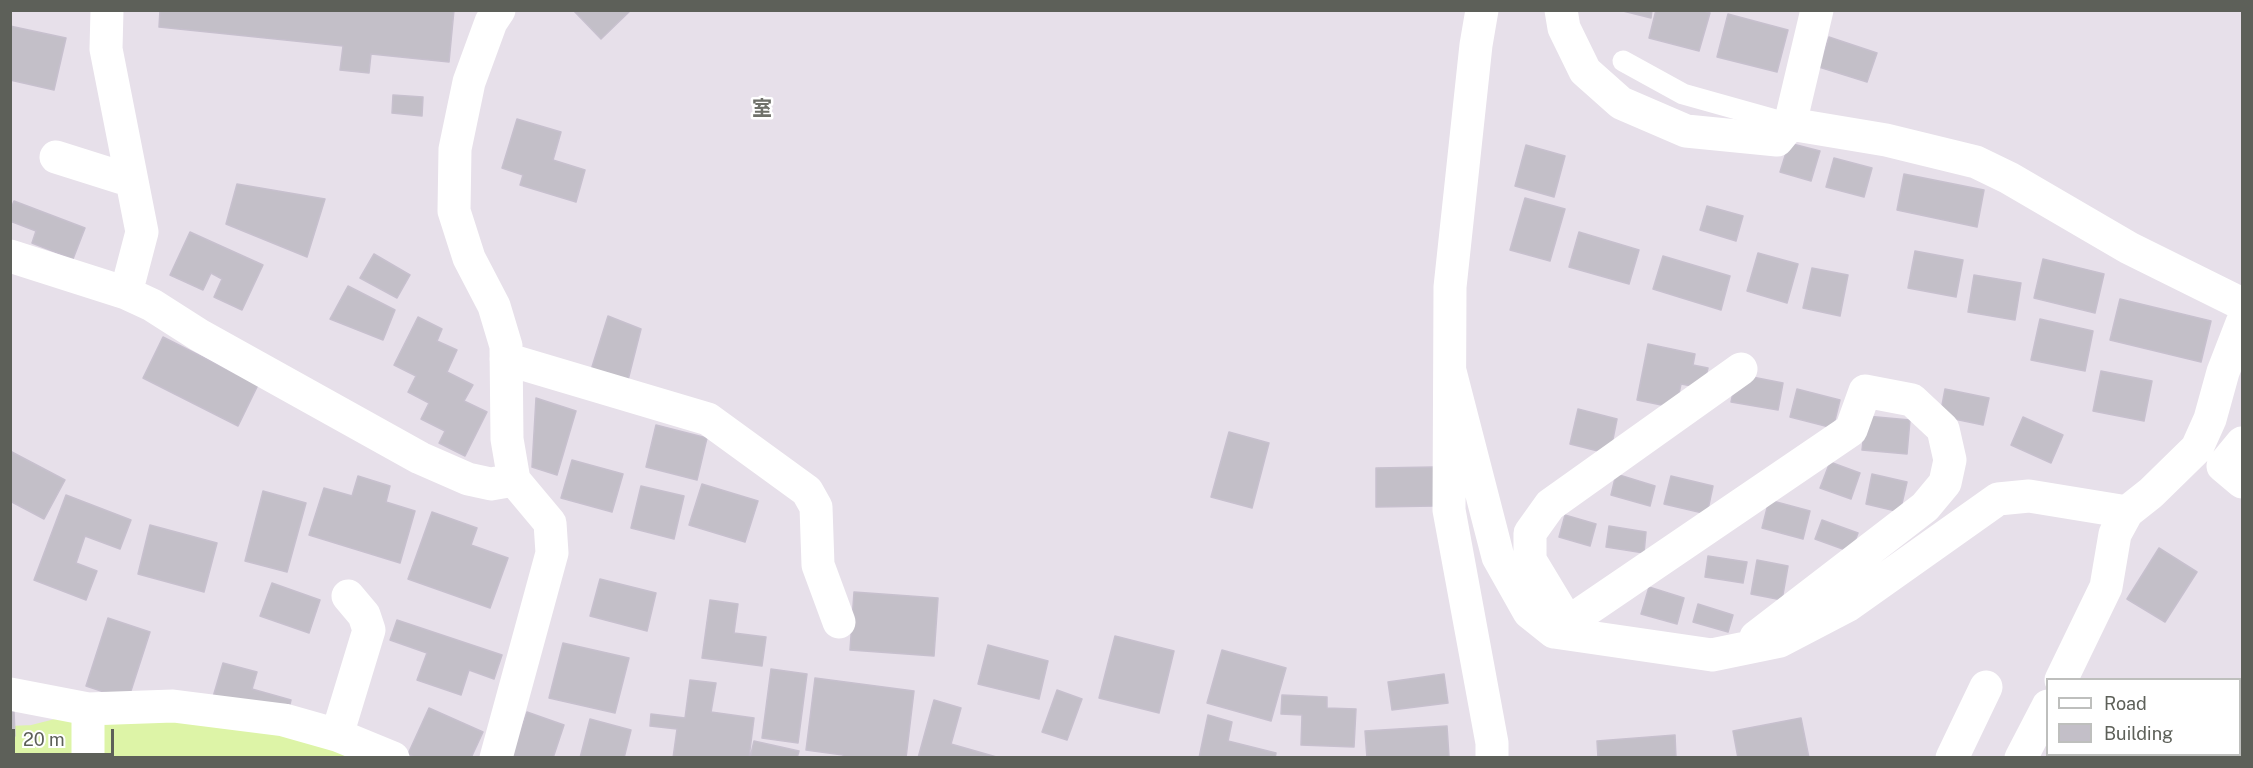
<!DOCTYPE html>
<meta charset="utf-8">
<style>
body{margin:0}
#map{position:relative;width:2253px;height:768px;overflow:hidden;background:#e7e0ea;font-family:"Public Sans",sans-serif}
canvas{display:block}
.frame{position:absolute;inset:0;border:12px solid #5d6059;pointer-events:none}
.legend{position:absolute;left:2046px;top:678px;width:195px;height:78px;box-sizing:border-box;background:#fff;border:2px solid #bebfbd;margin:0;padding:8px 10px;list-style:none;font-size:18px;color:#5d6059}
.legend li{display:flex;align-items:center;gap:12px;height:30px}
.legend b{width:30px;border:2px solid #bebfbd}
.scale{position:absolute;left:12px;top:729px;width:102px;height:27px;box-sizing:border-box;border:3px solid #5d6059;border-top:0;padding-left:8px;font-size:18px;line-height:21px;white-space:nowrap;color:#5d6059;-webkit-text-stroke:4px #fff;paint-order:stroke}
</style>
<div id="map">
<canvas width="2253" height="768"></canvas>
<div class="frame"></div>
<ul class="legend">
<li><b style="height:8px;background:#fff"></b>Road</li>
<li><b style="height:16px;background:#c3bfc8"></b>Building</li>
</ul>
<div class="scale">20 m</div>
</div>
<script>
const c = document.querySelector('canvas').getContext('2d');
c.lineJoin = 'round';
function trace(path, color, width, dash) { c.strokeStyle = color; c.lineWidth = width; c.lineCap = dash ? 'butt' : 'round'; c.setLineDash(dash || []); c.stroke(path); }
function fill(path, color) { c.fillStyle = color; c.fill(path, 'evenodd'); }
function label(font, color, halo, rows, align = 'center') {
  c.font = font + ' "Public Sans","Noto Sans JP",sans-serif'; c.lineWidth = 5; c.setLineDash([]); c.textBaseline = 'middle'; c.strokeStyle = halo; c.fillStyle = color; for (const [text, x, y, turn = 0] of rows) {
    c.save(); c.translate(x, y); c.rotate((+turn || 0) * Math.PI / 180); c.textAlign = isNaN(turn) ? turn : align; if (halo) c.strokeText(text, 0, 0); c.fillText(text, 0, 0); c.restore();
  }
}
const river = new Path2D(`
 M10,757L35,756L98,740L224,732L299,750L319,758`);
const building = new Path2D(`
 M160,10H454L449,62L371,54L369,73L340,70L343,46L159,27Z
 M573,10H631L601,39Z
 M1619,10H1652L1651,18Z
 M1656,10H1700L1710,13L1699,51L1649,38Z
 M1728,14L1788,30L1777,72L1717,57Z
 M10,26L66,38L54,90L10,80Z
 M1829,37L1877,53L1867,82L1819,67Z
 M393,95L423,97L422,116L392,113Z
 M517,119L561,132L553,160L585,170L576,202L520,185L523,175L502,168Z
 M1789,143L1820,151L1811,181L1780,172Z
 M1526,145L1565,156L1554,197L1515,186Z
 M1834,158L1872,168L1864,197L1826,187Z
 M1904,174L1984,190L1977,227L1897,210Z
 M237,184L325,199L307,257L226,224Z
 M1525,198L1565,209L1550,261L1510,250Z
 M14,201L85,228L73,259L32,243L36,231L10,221V211Z
 M1707,206L1743,216L1736,241L1700,230Z
 M190,232L263,265L242,310L214,297L222,279L211,273L203,290L170,275Z
 M1579,232L1639,250L1629,284L1569,267Z
 M1915,251L1963,260L1956,297L1908,288Z
 M1758,253L1798,264L1787,303L1747,291Z
 M374,254L410,275L397,298L360,278Z
 M1663,256L1730,276L1721,310L1653,289Z
 M2043,259L2104,274L2095,313L2034,298Z
 M1812,268L1848,275L1840,316L1803,308Z
 M1974,275L2021,283L2015,320L1968,312Z
 M348,286L395,310L383,340L330,319Z
 M2120,299L2211,321L2201,362L2110,340Z
 M608,316L641,329L627,384L591,370Z
 M418,317L442,329L437,341L457,350L447,372L473,385L464,401L487,412L465,456L439,443L445,431L421,419L429,403L408,392L416,376L394,365Z
 M2040,319L2093,331L2085,371L2031,360Z
 M163,337L258,385L238,426L143,378Z
 M1648,344L1695,354L1693,365L1708,368L1703,388L1681,384L1676,408L1637,400Z
 M2101,371L2152,381L2144,421L2093,411Z
 M1737,374L1783,383L1778,410L1731,402Z
 M1797,389L1840,400L1833,428L1790,417Z
 M1945,389L1989,398L1983,425L1940,416Z
 M536,398L576,411L557,475L532,467Z
 M1578,409L1617,419L1610,454L1570,444Z
 M1866,416L1910,420L1907,454L1862,450Z
 M2023,417L2063,435L2051,463L2011,445Z
 M656,425L707,438L697,480L646,467Z
 M1229,432L1269,443L1252,508L1211,497Z
 M10,451L65,480L44,519L10,501Z
 M572,460L623,474L612,512L561,498Z
 M1830,462L1860,473L1851,499L1820,488Z
 M1434,467L1435,506L1376,507V468Z
 M1616,474L1655,486L1650,506L1611,495Z
 M1872,474L1907,482L1900,512L1866,504Z
 M358,476L390,486L386,502L415,511L400,563L309,535L324,488L352,496Z
 M1671,476L1713,486L1707,514L1664,504Z
 M702,484L758,501L745,542L689,525Z
 M641,486L684,496L674,539L631,528Z
 M263,491L306,503L287,572L245,561Z
 M66,495L131,520L120,549L85,536L76,563L97,571L86,600L34,580Z
 M1769,500L1810,511L1803,539L1762,528Z
 M432,512L477,528L471,545L508,558L490,608L408,579Z
 M1565,515L1596,524L1590,546L1559,537Z
 M1822,520L1858,533L1851,552L1815,539Z
 M150,525L217,543L204,592L138,574Z
 M1609,526L1646,532L1644,553L1606,547Z
 M2159,548L2197,572L2165,622L2127,599Z
 M1708,556L1747,562L1743,583L1705,577Z
 M1757,560L1788,566L1782,600L1751,594Z
 M600,579L656,593L647,631L590,616Z
 M272,583L320,600L309,633L260,616Z
 M1649,587L1684,598L1677,624L1641,614Z
 M854,592L938,598L934,656L850,650Z
 M710,600L738,604L734,633L766,637L762,666L702,658Z
 M1698,604L1733,615L1728,632L1693,622Z
 M108,618L150,632L128,700L86,686Z
 M397,620L502,655L494,679L469,670L461,695L417,680L427,653L390,640Z
 M1115,636L1174,651L1159,713L1099,698Z
 M563,643L629,658L615,713L549,698Z
 M988,645L1048,661L1039,699L978,684Z
 M1222,650L1286,668L1271,721L1207,703Z
 M223,663L257,672L252,689L291,700L287,716L213,697Z
 M771,669L807,674L798,743L762,738Z
 M1444,674L1448,703L1392,710L1388,682Z
 M815,678L914,691L906,758H843V755L806,750Z
 M690,680L716,683L711,712L754,718L749,758H673L677,729L650,726L651,714L685,718Z
 M1057,690L1082,699L1067,740L1042,732Z
 M1282,695L1327,697V708L1356,709L1354,747L1301,745L1302,715L1281,714Z
 M934,700L961,708L951,744L1000,758H918Z
 M2242,701V728L2240,727V708Z
 M429,708L483,732L471,758H417L408,754Z
 M10,711H14L15,736H10Z
 M527,712L564,725L553,758H511Z
 M1208,715L1232,722L1228,741L1276,753L1275,758H1199Z
 M1801,718L1809,758H1738L1733,731Z
 M590,719L631,730L624,758H580Z
 M1447,726L1449,757L1367,758L1365,731Z
 M1675,735L1676,758H1598L1597,741Z
 M754,741L799,751L797,758H750Z`);
const service = new Path2D(`
 M1623,61L1683,94L1790,124`);
const minor = new Path2D(`
 M107,10L106,49L142,232L126,293
 M1482,10L1476,45L1450,287L1449,510L1492,743V758
 M1561,10L1564,28L1585,71L1621,103L1686,131L1777,140L1790,124L1817,10
 M1790,124L1886,140L1976,162L2009,178L2129,248L2242,304
 M56,157L132,181
 M10,256L126,293L152,305L199,335L420,458L468,479L491,484L514,480
 M506,359L708,419L807,491L816,507L818,565L839,622
 M1450,371L1498,557L1529,612L1554,632L1712,655L1780,641L1847,606L1998,499L2029,496L2127,512
 M2242,443L2223,466L2242,482
 M1568,623L1530,560V533L1550,505L1741,369
 M1554,632L1851,430L1865,391L1912,400L1943,429L1950,460L1945,483L1925,507L1756,637
 M2061,680L2106,587L2115,534L2127,512L2151,493L2197,448L2210,419L2223,372L2242,323
 M10,694L88,709L173,706L284,720L337,735L393,758
 M88,709V758
 M337,735L369,630L364,615L348,596
 M496,758L552,553L550,523L514,480L507,439L506,346L494,306L469,258L454,211L455,149L469,82L491,22L499,10
 M1952,758L1986,687
 M2021,758L2048,706`);
const quarterNames = [
 ["室",762,109]
];
trace(river, '#ddf4a7', 62);
fill(building, '#c3bfc8');
trace(building, '#c7c0ce', 1.5);
trace(service, '#fff', 21);
trace(minor, '#fff', 33);
label('bold 20px', '#6f716a', '#fff', quarterNames);
</script>
